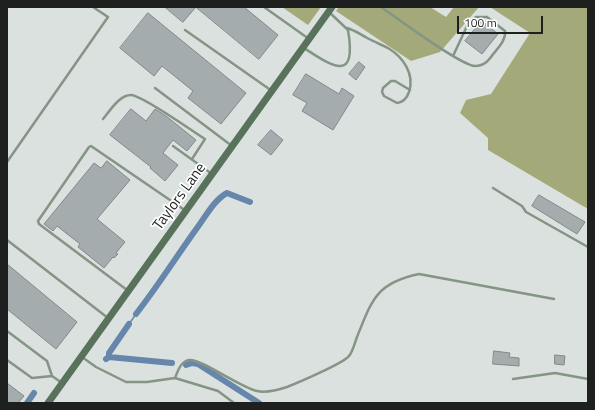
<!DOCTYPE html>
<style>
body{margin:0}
#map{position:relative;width:595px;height:410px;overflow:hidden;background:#dae1df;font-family:"Titillium Web",sans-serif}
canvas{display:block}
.frame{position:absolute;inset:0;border:8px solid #1d201f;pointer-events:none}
.scale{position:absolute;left:457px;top:16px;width:86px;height:18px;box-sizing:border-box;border:2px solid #1d201f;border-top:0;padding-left:5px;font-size:12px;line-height:14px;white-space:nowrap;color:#1d201f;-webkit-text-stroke:3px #fff;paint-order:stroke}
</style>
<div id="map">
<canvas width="595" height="410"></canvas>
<div class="frame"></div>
<div class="scale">100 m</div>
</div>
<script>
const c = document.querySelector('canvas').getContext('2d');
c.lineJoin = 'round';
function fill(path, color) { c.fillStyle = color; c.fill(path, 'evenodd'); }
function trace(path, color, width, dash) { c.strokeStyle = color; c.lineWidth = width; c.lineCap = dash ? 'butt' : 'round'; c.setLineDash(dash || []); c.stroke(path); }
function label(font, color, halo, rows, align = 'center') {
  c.font = font + ' "Titillium Web",sans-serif'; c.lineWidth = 3.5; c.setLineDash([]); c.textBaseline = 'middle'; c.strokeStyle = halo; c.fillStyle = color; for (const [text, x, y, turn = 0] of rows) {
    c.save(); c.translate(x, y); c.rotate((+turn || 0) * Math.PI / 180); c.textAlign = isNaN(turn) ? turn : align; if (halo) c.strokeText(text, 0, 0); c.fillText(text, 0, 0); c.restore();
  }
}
const forest = new Path2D(`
 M282,7H321L308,25Z
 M339,7H430L446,17L454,7H479L440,52L411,61L336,11Z
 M490,7H588V209L488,150V138L460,113L466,100L491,94L530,33Z`);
const stream = new Path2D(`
 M129,324L136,314`);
const canal = new Path2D(`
 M136,314C158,286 176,257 197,228C206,216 214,200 227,193L250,202
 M109,357V353L129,324
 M106,359L109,357L172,363
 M186,365L192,363L198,364L259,403
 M27,403L34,393`);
const building = new Path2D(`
 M165,7H196L183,22Z
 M196,7H244L278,35L259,59Z
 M148,13L246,93L221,124L188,98L193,91L162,66L154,76L120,48Z
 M482,21L498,34L482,54L465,41Z
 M359,62L365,67L356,80L349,74Z
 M306,74L339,94L342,88L354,96L333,130L302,111L307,103L293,95Z
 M131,109L146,121L155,109L166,116L196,140L187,151L173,140L163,153L178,165L165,181L150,168L151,167L110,135Z
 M271,130L283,140L271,155L258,145Z
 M107,161L130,180L97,219L125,242L116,253L118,254L114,258L113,257L104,268L78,247L80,244L57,226L53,231L44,224L94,163L101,168Z
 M539,195L585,222L577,234L532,206Z
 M7,264L77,322L56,349L7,309Z
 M494,351L510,353L509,357L519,358V366L493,364Z
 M555,355L565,356L564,365L555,364Z
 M7,383L24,396L18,403H7Z`);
const lane = new Path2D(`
 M264,7L309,39
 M381,7C397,18 461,66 475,66C485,66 489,60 494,53C499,47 506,40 505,31L487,17H476L468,24L453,56
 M347,28C355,30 361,35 369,39C375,42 382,45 388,48C403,57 415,74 409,92C407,98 404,102 397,103L384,96L382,92L383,88L391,81H395L410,90
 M185,30L272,91
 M304,48C333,67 357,83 348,30L329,12
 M155,88L232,146
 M103,119C110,111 119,95 131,95C142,95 192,131 205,139L192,159
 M173,146L212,174
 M7,162L108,17L93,7
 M493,188L522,206L526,212L588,247
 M7,240L108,318
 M127,290L39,224L38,221L89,147L91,146L186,211
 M7,331L47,361L52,376L62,383
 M82,357L96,367L126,382H147L175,378L218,391L234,403
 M7,360L32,378L52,376
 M175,378C178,371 180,362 189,360C200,358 241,388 257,391C266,393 278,390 287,387C297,383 344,363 349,356C353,351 355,342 357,337C372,300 376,283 419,274L554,299
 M513,379L555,373L588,379`);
const secondary = new Path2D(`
 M48,403L332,7`);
const streetNames = [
 ["Taylors Lane",180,197,-54]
];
fill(forest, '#a3a979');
trace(stream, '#6687ab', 1.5);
trace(canal, '#6687ab', 6);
fill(building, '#a5acad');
trace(building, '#82888a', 1);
trace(lane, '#849586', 2.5);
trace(secondary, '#59725c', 7);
label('15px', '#1d201f', '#fff', streetNames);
</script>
